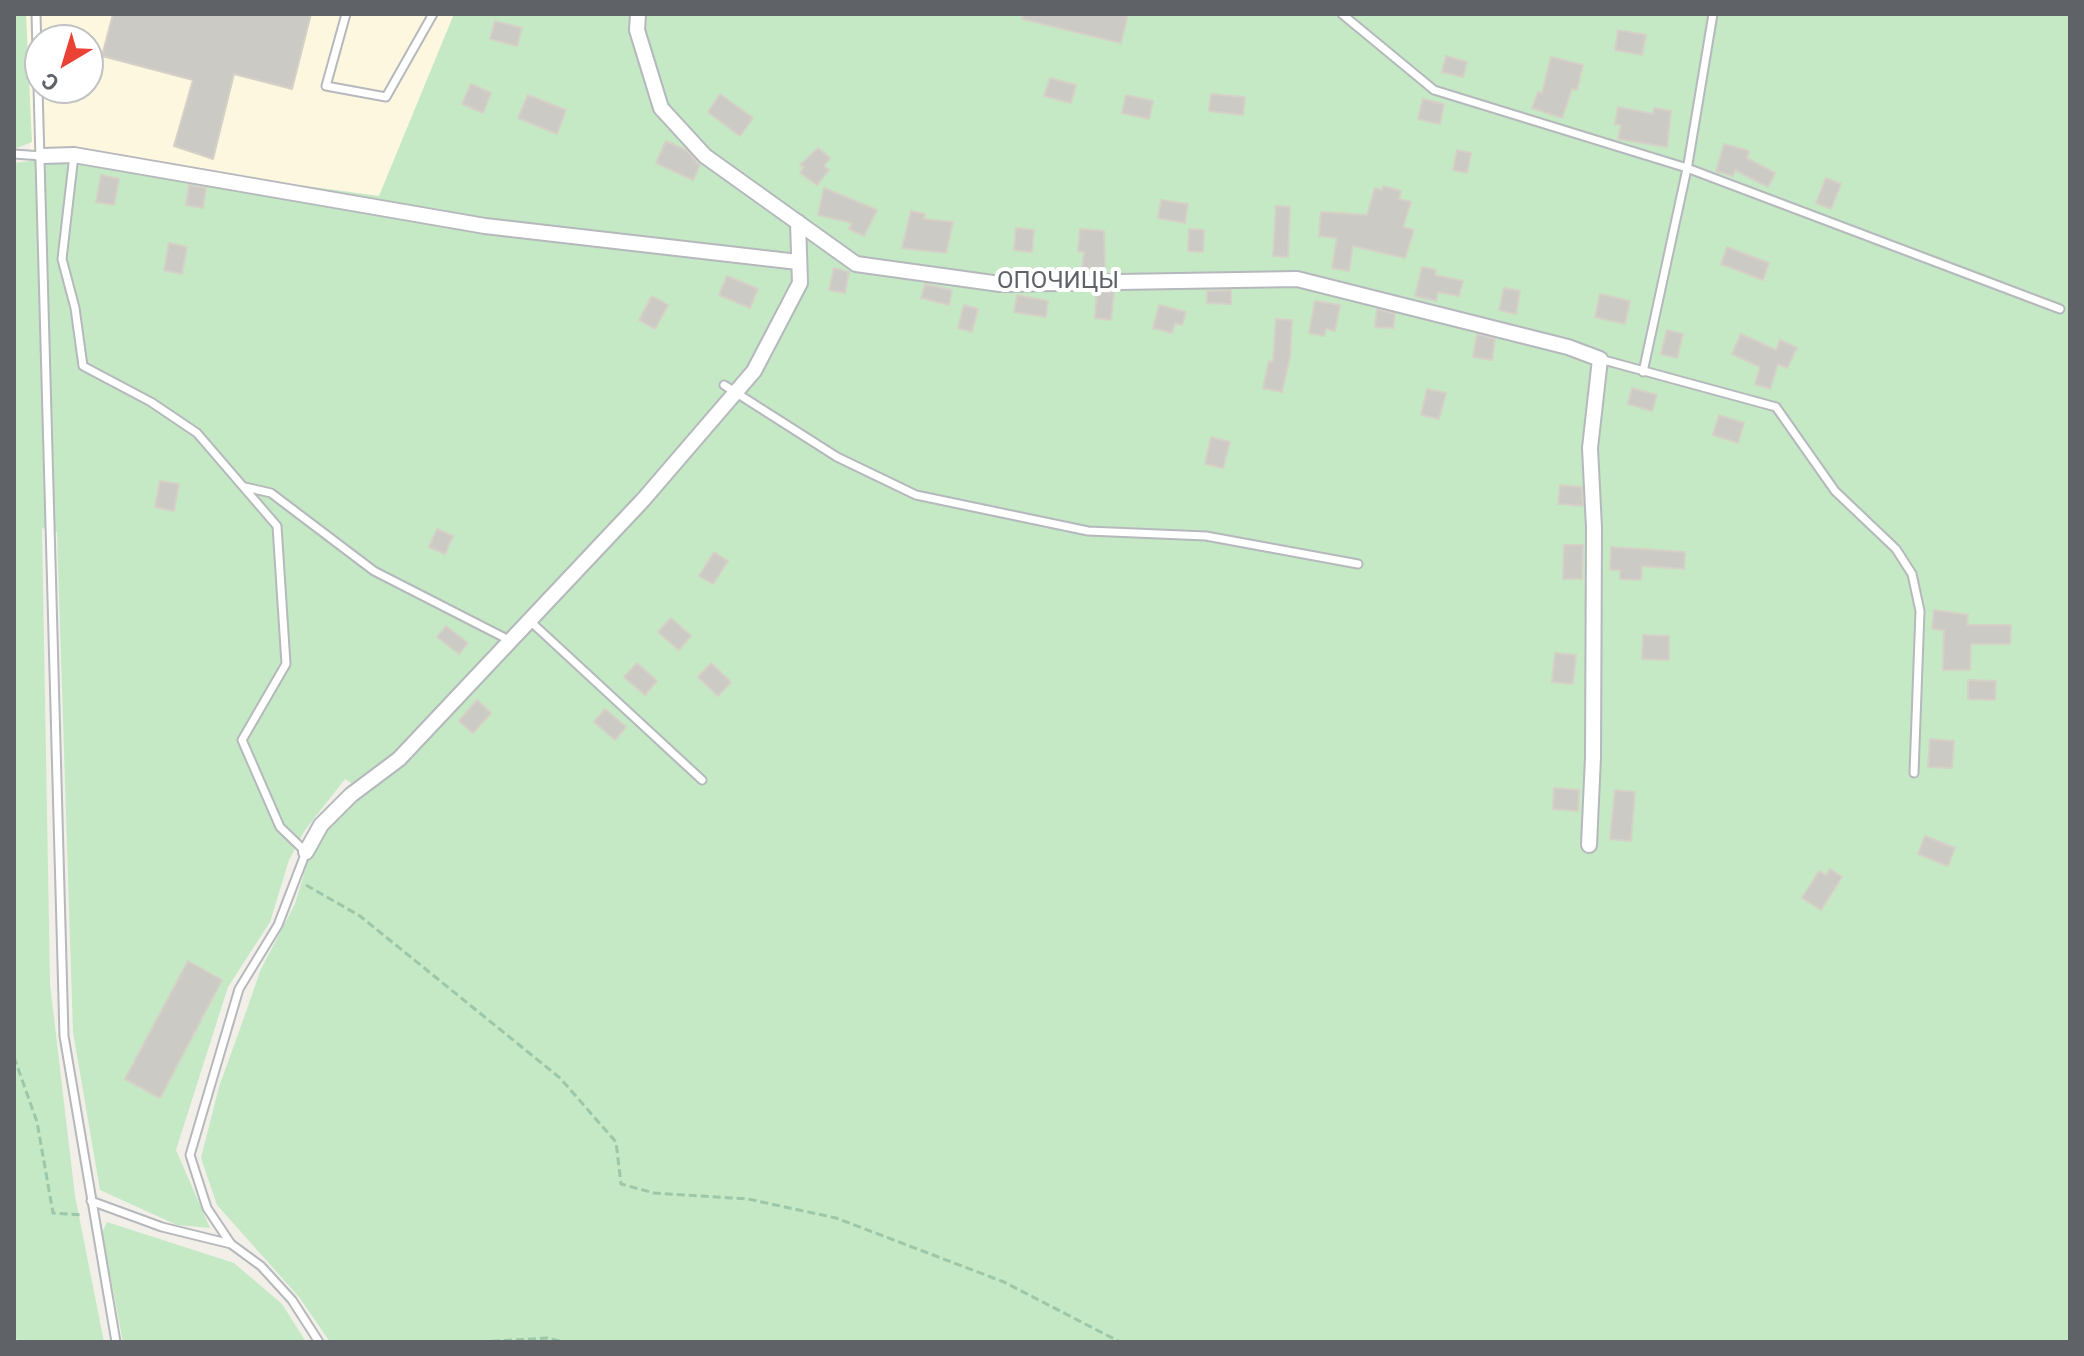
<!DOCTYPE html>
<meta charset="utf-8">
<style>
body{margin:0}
#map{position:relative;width:2084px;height:1356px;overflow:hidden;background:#f1efe8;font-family:Roboto,sans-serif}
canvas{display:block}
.frame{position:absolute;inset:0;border:16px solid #5f6368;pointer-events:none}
.north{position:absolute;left:24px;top:24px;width:80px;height:80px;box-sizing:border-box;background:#fff;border:2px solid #bfc1c3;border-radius:50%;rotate:218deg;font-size:22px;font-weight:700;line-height:32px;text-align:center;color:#5f6368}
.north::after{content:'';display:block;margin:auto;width:28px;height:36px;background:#ea4335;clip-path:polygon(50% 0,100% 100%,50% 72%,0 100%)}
</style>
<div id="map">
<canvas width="2084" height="1356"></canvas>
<div class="frame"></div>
<div class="north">С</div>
</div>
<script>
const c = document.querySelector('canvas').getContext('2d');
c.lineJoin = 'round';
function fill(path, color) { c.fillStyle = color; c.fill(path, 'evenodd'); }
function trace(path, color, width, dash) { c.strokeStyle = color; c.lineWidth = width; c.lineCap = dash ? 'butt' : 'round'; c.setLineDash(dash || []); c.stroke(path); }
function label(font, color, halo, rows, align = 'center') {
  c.font = font + ' Roboto,sans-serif'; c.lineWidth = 8; c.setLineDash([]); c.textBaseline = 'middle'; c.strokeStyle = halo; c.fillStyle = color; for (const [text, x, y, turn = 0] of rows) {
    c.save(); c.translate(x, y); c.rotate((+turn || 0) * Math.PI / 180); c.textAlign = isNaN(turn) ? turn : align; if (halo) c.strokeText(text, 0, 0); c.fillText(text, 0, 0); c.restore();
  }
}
const commercial = new Path2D(`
 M26,14H454L379,196L77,155L31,164ZM40,40H88V88H40Z`);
const green = new Path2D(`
 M14,14H26L32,142L14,149Z
 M454,14H2070V1342H330L299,1297L217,1205L201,1158L219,1087L241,1026L261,969L295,904L308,860L332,820L366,793L345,779L305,830L289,860L270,922L228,987L176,1150L210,1228L177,1225L100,1190L73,1032L57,532L42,528L50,984L75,1196L104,1342H22L14,1338V163L77,155L379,196Z
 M107,1222L234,1263L282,1304L306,1342H123L102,1233Z`);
const building = new Path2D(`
 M113,14H311L292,89L234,74L213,159L174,146L193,80L102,56Z
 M1023,14H1128L1121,43L1022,19Z
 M495,21L522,28L517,46L490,39Z
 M1618,30L1646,35L1642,55L1615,50Z
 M1446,56L1467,62L1463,77L1442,72Z
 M1551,57L1583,65L1577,90L1572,89L1562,118L1532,108L1538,92L1542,93Z
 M1050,78L1076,85L1071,103L1044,96Z
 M471,84L491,93L483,113L462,104Z
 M720,94L753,118L740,136L708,112Z
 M1211,94L1245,97L1243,115L1209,111Z
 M528,95L566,110L557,134L518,118Z
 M1126,95L1153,101L1149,119L1122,113Z
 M1423,99L1444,104L1440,124L1418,119Z
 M1618,107L1653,114L1654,108L1671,111L1667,147L1618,139L1621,125L1615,124Z
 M666,141L686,150L700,165L693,180L656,163Z
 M1724,144L1749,151L1747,158L1775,173L1768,187L1735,170L1733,176L1716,171Z
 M818,148L830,158L824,166L829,170L817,185L800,173L804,167L800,165Z
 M1457,150L1471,153L1467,173L1453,170Z
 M101,175L119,179L114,205L96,202Z
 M1826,178L1841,184L1831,209L1816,203Z
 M189,185L206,188L203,208L186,205Z
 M1383,186L1401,191L1399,199L1411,202L1403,227L1414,230L1405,258L1353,246L1349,271L1332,268L1337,238L1319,236L1321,212L1367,215L1375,188L1382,190Z
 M824,188L877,210L864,236L849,229L852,223L818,215Z
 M1161,200L1188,204L1185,223L1158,218Z
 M1276,206L1290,207L1288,257L1273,256Z
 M911,211L925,214L924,219L953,222L946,253L902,248Z
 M1016,228L1034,230L1032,252L1014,250Z
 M1080,229L1104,231L1105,270L1082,268L1084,252L1078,251Z
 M1189,229L1204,230L1203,252L1188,251Z
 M169,243L187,247L182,274L164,270Z
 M1727,247L1769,263L1763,280L1721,264Z
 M1422,267L1436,270L1435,275L1463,281L1459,296L1438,292L1436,301L1415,296Z
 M834,268L849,272L845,293L829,290Z
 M727,276L758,289L750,308L719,295Z
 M925,284L952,290L949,305L921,298Z
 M1504,288L1520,291L1516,314L1499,310Z
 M1231,290V304L1207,303V291Z
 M1097,292H1114L1111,320L1095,318Z
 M1600,294L1630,301L1625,324L1595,317Z
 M1017,295L1048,301L1046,317L1014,312Z
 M652,296L668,305L655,329L639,320Z
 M1315,301L1340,305L1335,331L1326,329L1324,336L1309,333Z
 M964,305L978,309L972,332L958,328Z
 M1159,305L1186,312L1182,325L1175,323L1172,333L1153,328Z
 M1377,309L1395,314L1393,328L1375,327Z
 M1276,319L1292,320L1290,357L1282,392L1263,388L1269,361L1273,362Z
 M1667,330L1683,334L1677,358L1661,354Z
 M1477,334L1495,339L1492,360L1473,357Z
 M1741,334L1776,350L1780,340L1797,348L1787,368L1778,364L1770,389L1755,384L1760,367L1732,354Z
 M1632,388L1657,395L1652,411L1628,404Z
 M1427,389L1446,393L1439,419L1421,415Z
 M1719,415L1744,423L1738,443L1713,435Z
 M1211,437L1230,442L1223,468L1205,464Z
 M160,481L179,484L174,511L155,507Z
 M1560,485L1582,487L1583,506L1558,504Z
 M437,529L453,536L445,554L429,547Z
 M1564,545H1583L1582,579H1563Z
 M1611,547L1685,552L1684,569L1642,566L1641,580L1620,579V570H1610Z
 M714,552L728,561L713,584L699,576Z
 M1934,610L1968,615L1967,625H2011L2010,644H1971L1970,670H1943L1944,630L1932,629Z
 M671,618L691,636L679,650L658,632Z
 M446,626L468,643L459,654L437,637Z
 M1643,635L1669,636V660L1642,659Z
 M1555,653L1576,655L1573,684L1552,682Z
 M637,663L657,681L645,695L624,677Z
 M711,663L731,682L718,696L698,677Z
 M1968,680L1996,681L1995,700L1968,699Z
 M477,700L491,713L473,733L459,721Z
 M605,709L626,727L615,740L594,722Z
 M1930,739L1954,741L1952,768L1928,767Z
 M1554,788L1579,790L1578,811L1553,809Z
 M1615,790L1635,792L1631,841L1610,839Z
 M1925,836L1955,848L1948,866L1918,854Z
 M1830,869L1842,877L1821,910L1802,898L1819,871L1826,875Z
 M188,961L222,980L160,1098L125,1079Z`);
const path = new Path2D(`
 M306,885L360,916L560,1078L616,1142L621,1184L654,1193L748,1199L836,1218L1004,1282L1120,1342
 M14,1057L37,1122L53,1213L83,1215
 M480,1342L547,1338L564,1342`);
const service = new Path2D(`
 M36,14L64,1036L116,1342
 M346,14L326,86L386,97L433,14
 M1342,14L1434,90L1687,168L2060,309
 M14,154L42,156
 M74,155L62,259L75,308L83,366L151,402L197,433L277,526L286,664L242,740L280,827L306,852L278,925L239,989L190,1155L207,1208L231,1244L261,1266L292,1300L319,1342
 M1600,359L1776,407L1835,491L1896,549L1912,574L1920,611L1914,773
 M1643,372L1688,164L1713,14
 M724,385L837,457L916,495L1088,531L1206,536L1358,564
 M245,487L271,493L374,571L511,641
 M530,621L702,780
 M91,1201L162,1227L231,1244`);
const minor = new Path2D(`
 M638,14L637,30L661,108L705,156L856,264L1000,284L1297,279L1568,347L1600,359L1590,448L1594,528L1593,757L1589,845
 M42,156L74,155L485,226L798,262
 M306,852L321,825L351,795L399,759L643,500L754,371L800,283L798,222`);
const streetNames = [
 ["ОПОЧИЦЫ",1058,282]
];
fill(commercial, '#fef7e0');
fill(green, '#c5e8c5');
fill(building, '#cccac5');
trace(building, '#d6d1c6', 2);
trace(service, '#b5b8bc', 11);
trace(minor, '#b5b8bc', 18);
trace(path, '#9cc7a9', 3, [8, 4]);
trace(service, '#fff', 7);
trace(minor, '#fff', 14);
label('24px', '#5f6368', '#fff', streetNames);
</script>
